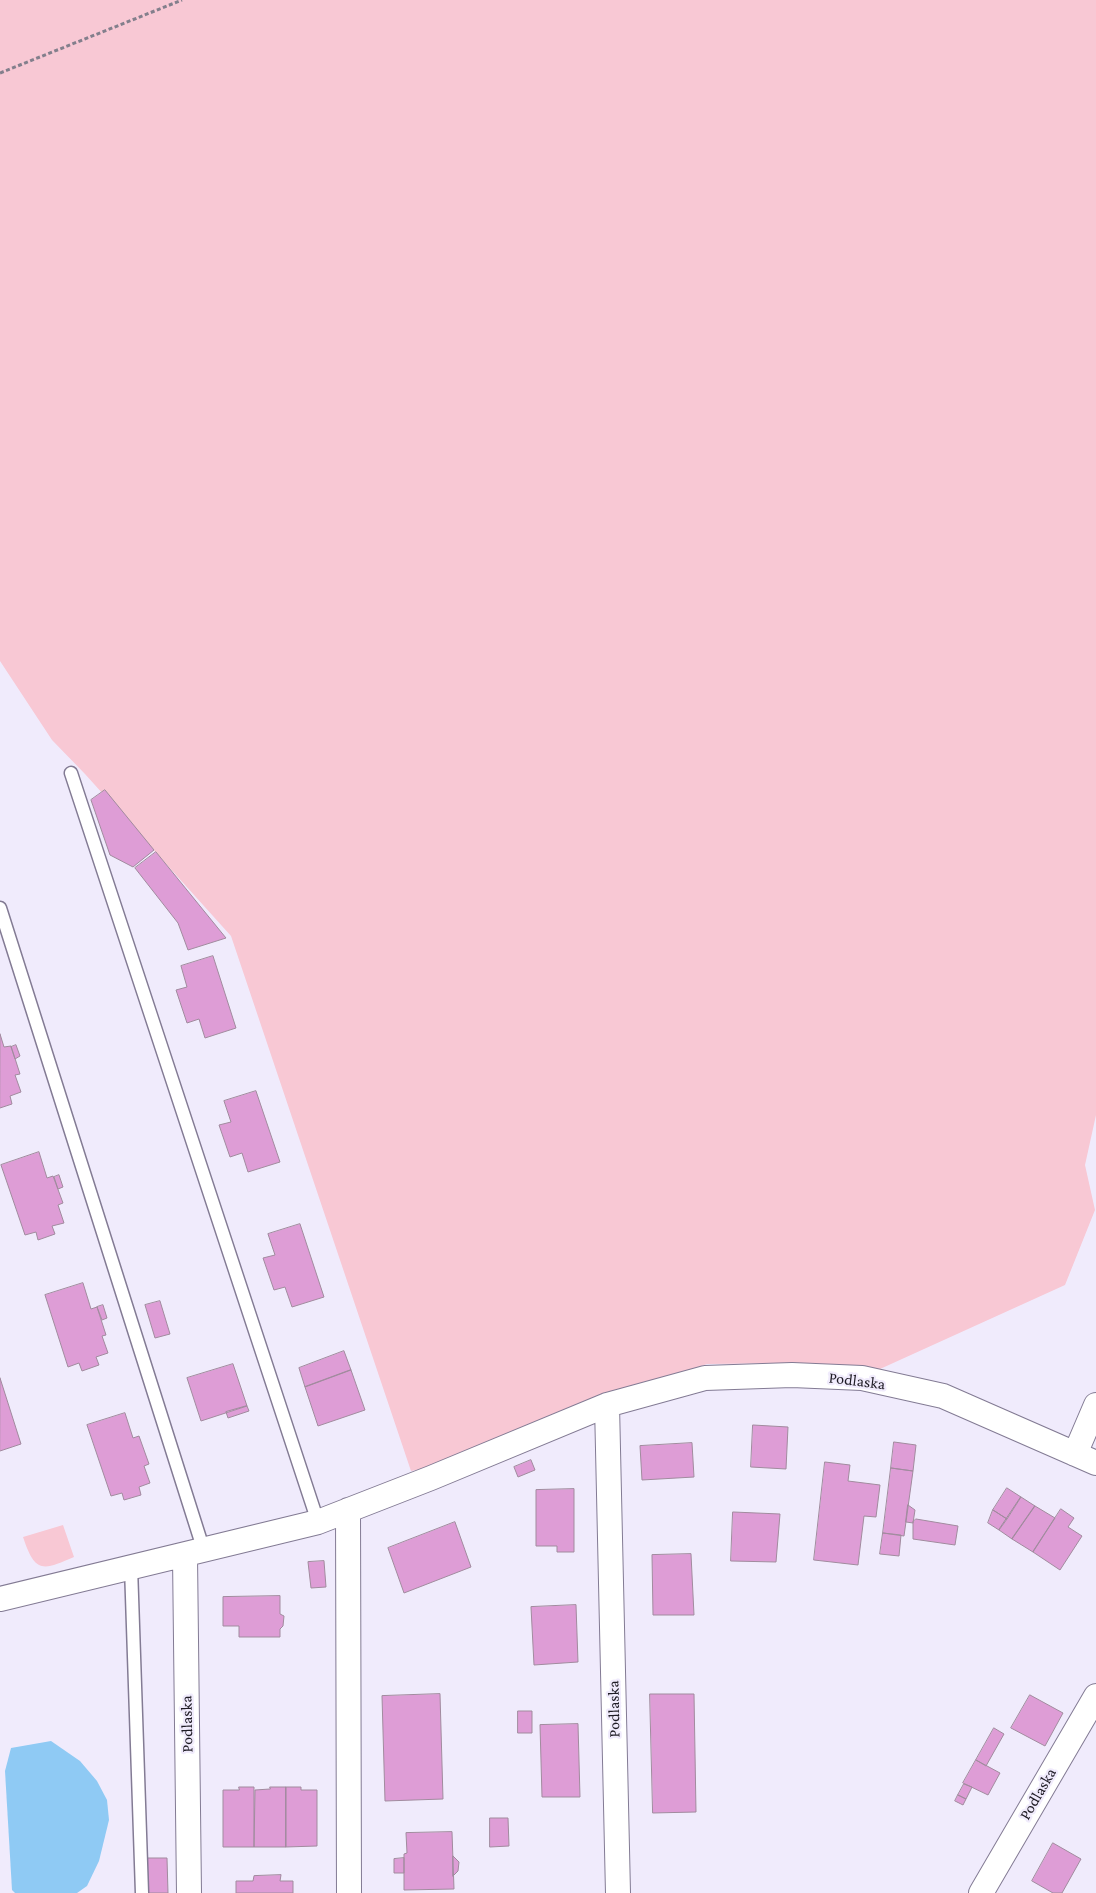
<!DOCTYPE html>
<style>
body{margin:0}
canvas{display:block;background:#f0ebfc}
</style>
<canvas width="1096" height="1893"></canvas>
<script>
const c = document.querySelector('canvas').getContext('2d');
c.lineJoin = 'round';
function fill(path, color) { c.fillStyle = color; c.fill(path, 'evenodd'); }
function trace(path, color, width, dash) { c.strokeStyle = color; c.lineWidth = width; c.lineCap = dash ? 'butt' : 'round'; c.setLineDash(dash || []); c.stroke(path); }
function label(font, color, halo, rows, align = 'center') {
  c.font = font + ' "Crimson Pro",serif'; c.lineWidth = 4.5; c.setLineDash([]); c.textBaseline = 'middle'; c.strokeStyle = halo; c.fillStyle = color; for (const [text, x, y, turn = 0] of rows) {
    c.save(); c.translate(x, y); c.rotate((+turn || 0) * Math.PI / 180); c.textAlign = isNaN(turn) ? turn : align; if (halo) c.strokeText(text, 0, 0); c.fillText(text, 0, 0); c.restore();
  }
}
const green = new Path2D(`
 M0,0H1096V1115L1085,1165L1095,1210L1065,1285L880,1369L798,1363L707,1364L539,1422L437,1466L411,1471L231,936L85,774L52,740L0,661Z
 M63,1525L74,1557C42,1571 35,1573 23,1537Z`);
const water = new Path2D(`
 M51,1741L80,1761L97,1781L107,1800L109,1820L99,1861L87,1886L77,1893H15L12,1890L5,1771L11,1748Z`);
const building = new Path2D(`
 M105,790L154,850L133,867L110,855L91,800Z
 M156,852L226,938L188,950L178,923L135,868Z
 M213,956L236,1028L205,1038L199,1019L187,1023L176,990L187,987L181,966Z
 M0,1034L4,1047L11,1046L20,1074L15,1075L21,1092L10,1096L12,1104L0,1108Z
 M16,1045L20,1056L15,1059L11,1047Z
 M256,1091L280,1162L248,1172L242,1153L230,1157L219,1125L231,1122L224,1101Z
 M39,1152L47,1178L53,1176L63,1203L58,1205L64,1223L52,1226L55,1234L38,1240L36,1232L25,1235L1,1165Z
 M59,1175L63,1187L58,1189L54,1177Z
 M300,1224L324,1297L292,1307L285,1287L274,1290L263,1258L275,1255L268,1234Z
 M83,1283L91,1309L97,1307L106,1335L102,1336L108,1353L96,1357L99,1365L82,1371L79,1363L68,1367L45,1295Z
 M160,1301L170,1334L155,1338L145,1305Z
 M103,1305L107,1318L102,1320L97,1307Z
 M344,1351L351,1370L305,1387L299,1368Z
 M233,1364L247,1406L201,1421L187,1378Z
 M351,1370L365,1410L318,1426L305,1387Z
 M0,1378L21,1444L0,1451Z
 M247,1406L249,1411L228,1418L226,1412Z
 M125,1413L133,1438L139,1436L149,1464L144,1466L150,1483L139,1487L141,1495L124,1500L122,1493L111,1496L87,1425Z
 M753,1425L788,1427L786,1469L751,1467Z
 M894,1442L916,1445L913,1471L891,1468Z
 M692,1443L694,1477L642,1480L640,1446Z
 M531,1460L535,1470L518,1477L514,1467Z
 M825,1462L850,1465L848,1481L880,1485L876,1517L864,1516L858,1565L814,1560Z
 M891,1468L913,1471L904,1536L883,1533Z
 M1007,1488L1021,1497L1007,1519L993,1510Z
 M574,1489V1552H557V1546H536V1490Z
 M1021,1497L1035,1506L1012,1539L999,1530Z
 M908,1505L915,1510L913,1523L906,1522Z
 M1035,1506L1055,1518L1033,1552L1012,1539Z
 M1061,1509L1074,1518L1068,1527L1082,1536L1060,1570L1033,1552Z
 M993,1510L1007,1519L999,1530L988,1523Z
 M733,1512L780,1514L776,1562L731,1561Z
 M916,1519L958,1526L955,1545L913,1539V1522Z
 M455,1522L471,1567L404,1593L388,1548Z
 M883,1533L901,1535L899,1556L880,1554Z
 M691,1554L694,1615H653L652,1555Z
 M324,1561L326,1587L311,1588L308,1562Z
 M280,1596V1614L284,1616L283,1626L280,1629V1637H239V1626H223V1597Z
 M576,1605L578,1662L534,1665L531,1607Z
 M440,1694L443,1799L385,1801L382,1696Z
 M650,1694H694L696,1812L653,1813Z
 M1030,1695L1063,1713L1045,1746L1011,1728Z
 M518,1711H532V1733H518Z
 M578,1724L580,1797H542L540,1725Z
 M994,1728L1004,1734L986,1766L976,1760Z
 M976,1760L1000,1773L988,1795L963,1783Z
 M964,1784L972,1787L966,1799L958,1795Z
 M239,1787H254V1847H223V1790H239Z
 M270,1787H286V1847H254L255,1790L270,1789Z
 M286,1787H301V1790H317V1846L286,1847Z
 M958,1795L966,1799L963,1805L955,1801Z
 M490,1818H508L509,1846L490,1847Z
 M452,1832L454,1889L404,1890V1854L407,1853L406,1833Z
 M1053,1843L1081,1859L1062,1893H1053L1032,1881Z
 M453,1856L459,1862L458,1871L453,1876Z
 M145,1858H167L168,1893H146Z
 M404,1858V1873H394V1859Z
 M281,1875L280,1881H293V1893H236V1881H253L254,1876Z`);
const path = new Path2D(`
 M0,73L182,0`);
const lane = new Path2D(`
 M71,773L318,1522
 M0,908L204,1551
 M131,1567L142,1893`);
const street = new Path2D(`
 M607,1405L618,1893
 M1075,1454L1096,1405
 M348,1510L349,1893
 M185,1556L189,1893
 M0,1599L318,1522L431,1478L607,1405L705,1378L792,1375L862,1378L943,1396L1096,1463
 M981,1893L1096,1696`);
const streetNames = [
 ["Podlaska",857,1381,7],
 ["Podlaska",614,1709,-91],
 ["Podlaska",187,1724,-91],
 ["Podlaska",1038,1794,-60]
];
fill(green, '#f8c8d4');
fill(water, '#8fcaf4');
fill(building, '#de9dd6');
trace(building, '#a18b9e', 1);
trace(lane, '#837b94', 15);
trace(street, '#837b94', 26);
trace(path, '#837f8c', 3, [4, 2.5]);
trace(lane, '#fff', 12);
trace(street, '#fff', 24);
label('16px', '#1f1c25', '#f0ebfc', streetNames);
</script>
